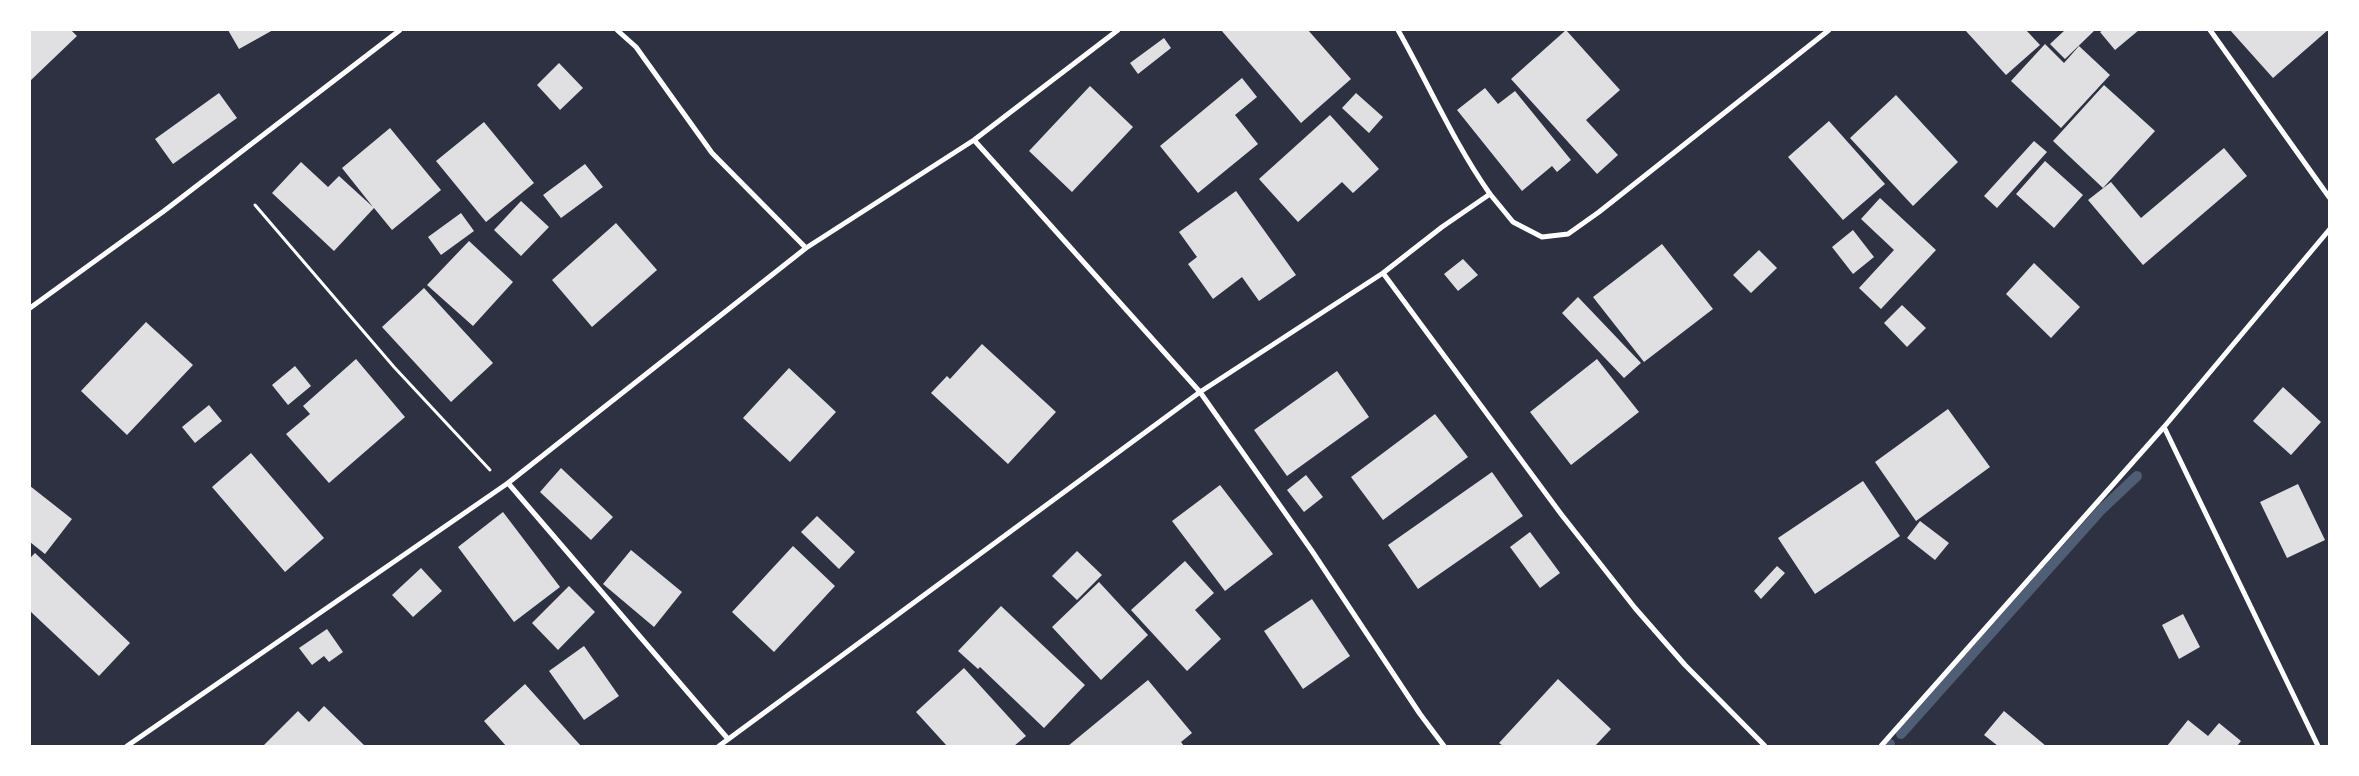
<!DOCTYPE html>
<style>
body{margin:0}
#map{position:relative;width:2359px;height:776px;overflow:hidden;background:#2d3142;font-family:"Source Sans 3",sans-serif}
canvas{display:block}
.frame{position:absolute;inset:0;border:31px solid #fff;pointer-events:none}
</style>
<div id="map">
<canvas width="2359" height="776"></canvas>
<div class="frame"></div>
</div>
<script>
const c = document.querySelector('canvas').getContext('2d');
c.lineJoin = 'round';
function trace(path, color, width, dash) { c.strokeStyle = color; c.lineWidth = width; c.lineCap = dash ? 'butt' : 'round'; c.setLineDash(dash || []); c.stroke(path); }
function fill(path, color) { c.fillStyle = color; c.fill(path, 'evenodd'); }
const stream = new Path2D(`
 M1901,734L2102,509L2137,476
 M1889,746L1890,744`);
const building = new Path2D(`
 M30,30H71L77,36L30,81Z
 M228,30H273L239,49Z
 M1221,30H1308L1351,79L1301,123Z
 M1566,30L1620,90L1586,120L1618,155L1597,174L1511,79Z
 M1965,30H2026L2040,45L2006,75Z
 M2065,30H2095L2065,59L2050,44Z
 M2103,30H2139L2115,50L2100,32Z
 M2230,30H2328L2273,78Z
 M1164,38L1171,48L1138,74L1130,63Z
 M2045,44L2064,63L2079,46L2110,75L2061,128L2011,81Z
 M559,63L583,88L560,110L537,85Z
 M1242,78L1257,97L1235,115L1258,144L1198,193L1160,146Z
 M2104,85L2155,131L2103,188L2053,141Z
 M1090,86L1133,127L1072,192L1029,151Z
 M1485,88L1498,104L1515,91L1571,160L1557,172L1552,166L1522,191L1457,110Z
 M219,93L237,118L173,164L155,139Z
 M1356,93L1383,117L1369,133L1342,108Z
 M1896,95L1958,162L1913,206L1850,138Z
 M1330,115L1379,169L1353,193L1342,182L1298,222L1259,179Z
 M1829,121L1885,184L1843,220L1788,157Z
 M484,122L534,183L486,222L436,161Z
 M390,128L441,190L392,230L374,208L334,251L272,193L301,162L328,187L339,176L373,207L342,168Z
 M2034,141L2047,152L1997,208L1984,196Z
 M2224,148L2247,176L2143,265L2088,200L2111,182L2141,218Z
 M2045,161L2083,195L2054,228L2016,194Z
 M585,164L603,187L561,218L543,195Z
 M1236,191L1296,275L1259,301L1242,277L1213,299L1188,264L1197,257L1179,232Z
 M1880,198L1936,250L1881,309L1859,288L1894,250L1861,219Z
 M521,201L549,227L521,256L494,230Z
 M461,213L474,231L441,255L428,237Z
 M616,223L657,270L592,327L552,280Z
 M1853,230L1874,257L1853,274L1832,247Z
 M469,241L513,282L473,326L427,285Z
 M1662,244L1713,309L1644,362L1593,297Z
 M1759,250L1777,268L1751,293L1733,275Z
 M1463,259L1478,275L1458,291L1444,274Z
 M2034,263L2080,307L2051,338L2006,294Z
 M424,288L493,363L451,402L382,327Z
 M1578,297L1641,363L1624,378L1562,313Z
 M1902,305L1926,328L1907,347L1884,323Z
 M146,322L193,365L127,435L81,391Z
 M982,344L1056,412L1008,464L931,393L947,376L950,379Z
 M356,359L405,417L329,483L286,434L310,414L303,406Z
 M1597,359L1639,412L1571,465L1530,412Z
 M295,366L311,386L288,405L272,385Z
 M789,368L836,412L790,462L743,418Z
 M1337,371L1369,417L1287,476L1254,430Z
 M2283,387L2321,422L2291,455L2253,421Z
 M209,405L222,421L195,443L182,427Z
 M1948,409L1990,467L1916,521L1875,462Z
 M1435,414L1468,457L1383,520L1351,477Z
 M251,453L324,538L285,572L212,487Z
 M561,468L613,517L591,540L540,492Z
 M1492,472L1523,516L1418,589L1388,545Z
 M1306,475L1323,497L1304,512L1287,490Z
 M1863,481L1900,536L1815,594L1778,538Z
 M2298,484L2325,540L2287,558L2260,502Z
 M1220,485L1273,554L1225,591L1172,521Z
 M30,486L72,519L45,554L30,542Z
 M503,512L560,587L514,622L458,547Z
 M817,516L855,552L839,569L801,532Z
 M1920,521L1949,543L1935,560L1907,538Z
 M1530,532L1560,573L1540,588L1510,547Z
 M793,546L835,586L774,652L732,612Z
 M631,550L682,592L654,627L603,584Z
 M1077,551L1102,575L1077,600L1052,576Z
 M35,553L130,643L99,676L30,611V558Z
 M1185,561L1214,593L1195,610L1221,639L1187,671L1131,610Z
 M1777,566L1785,573L1761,599L1754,591Z
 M421,568L442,591L413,617L392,595Z
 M1099,582L1148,635L1101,680L1052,627Z
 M569,586L595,612L558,650L532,623Z
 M1312,599L1350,656L1303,689L1264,631Z
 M1001,606L1085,685L1044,728L980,667L978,669L958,651Z
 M2183,614L2200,647L2179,659L2162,625Z
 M327,629L343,652L329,662L324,656L312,665L299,648Z
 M584,646L619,696L584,720L549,671Z
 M964,668L1026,736L1014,746H947L916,712Z
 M1558,679L1611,729L1595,746H1503L1499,743Z
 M1148,680L1192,733L1181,742L1184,746H1068Z
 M525,684L581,746H506L484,721Z
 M324,706L365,746H263L298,711L309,722Z
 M2004,711L2046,746H1998L1984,735Z
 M2188,720L2208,736L2219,723L2241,741L2237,746H2167Z`);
const path = new Path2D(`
 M255,205L394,367L490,470`);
const minor = new Path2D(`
 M617,30L636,47L712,153L806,248
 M2210,30L2329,197
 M974,140L1200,392L1312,551L1420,714L1444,746
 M1490,194L1513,222L1542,237L1568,234L1599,212L1829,30
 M1383,273L1561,514L1635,608L1685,665L1765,746
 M30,308L164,211L400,30
 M2164,427L2318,746
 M508,483L728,739
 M127,746L508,483L806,248L974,140L1118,30
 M719,746L1200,392L1383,273L1442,227L1490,194C1454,143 1429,85 1398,30
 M1881,746L2164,427L2329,230`);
trace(stream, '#4f5d75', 10);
fill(building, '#e0e0e3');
trace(path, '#fff', 3);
trace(minor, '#fff', 5);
</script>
